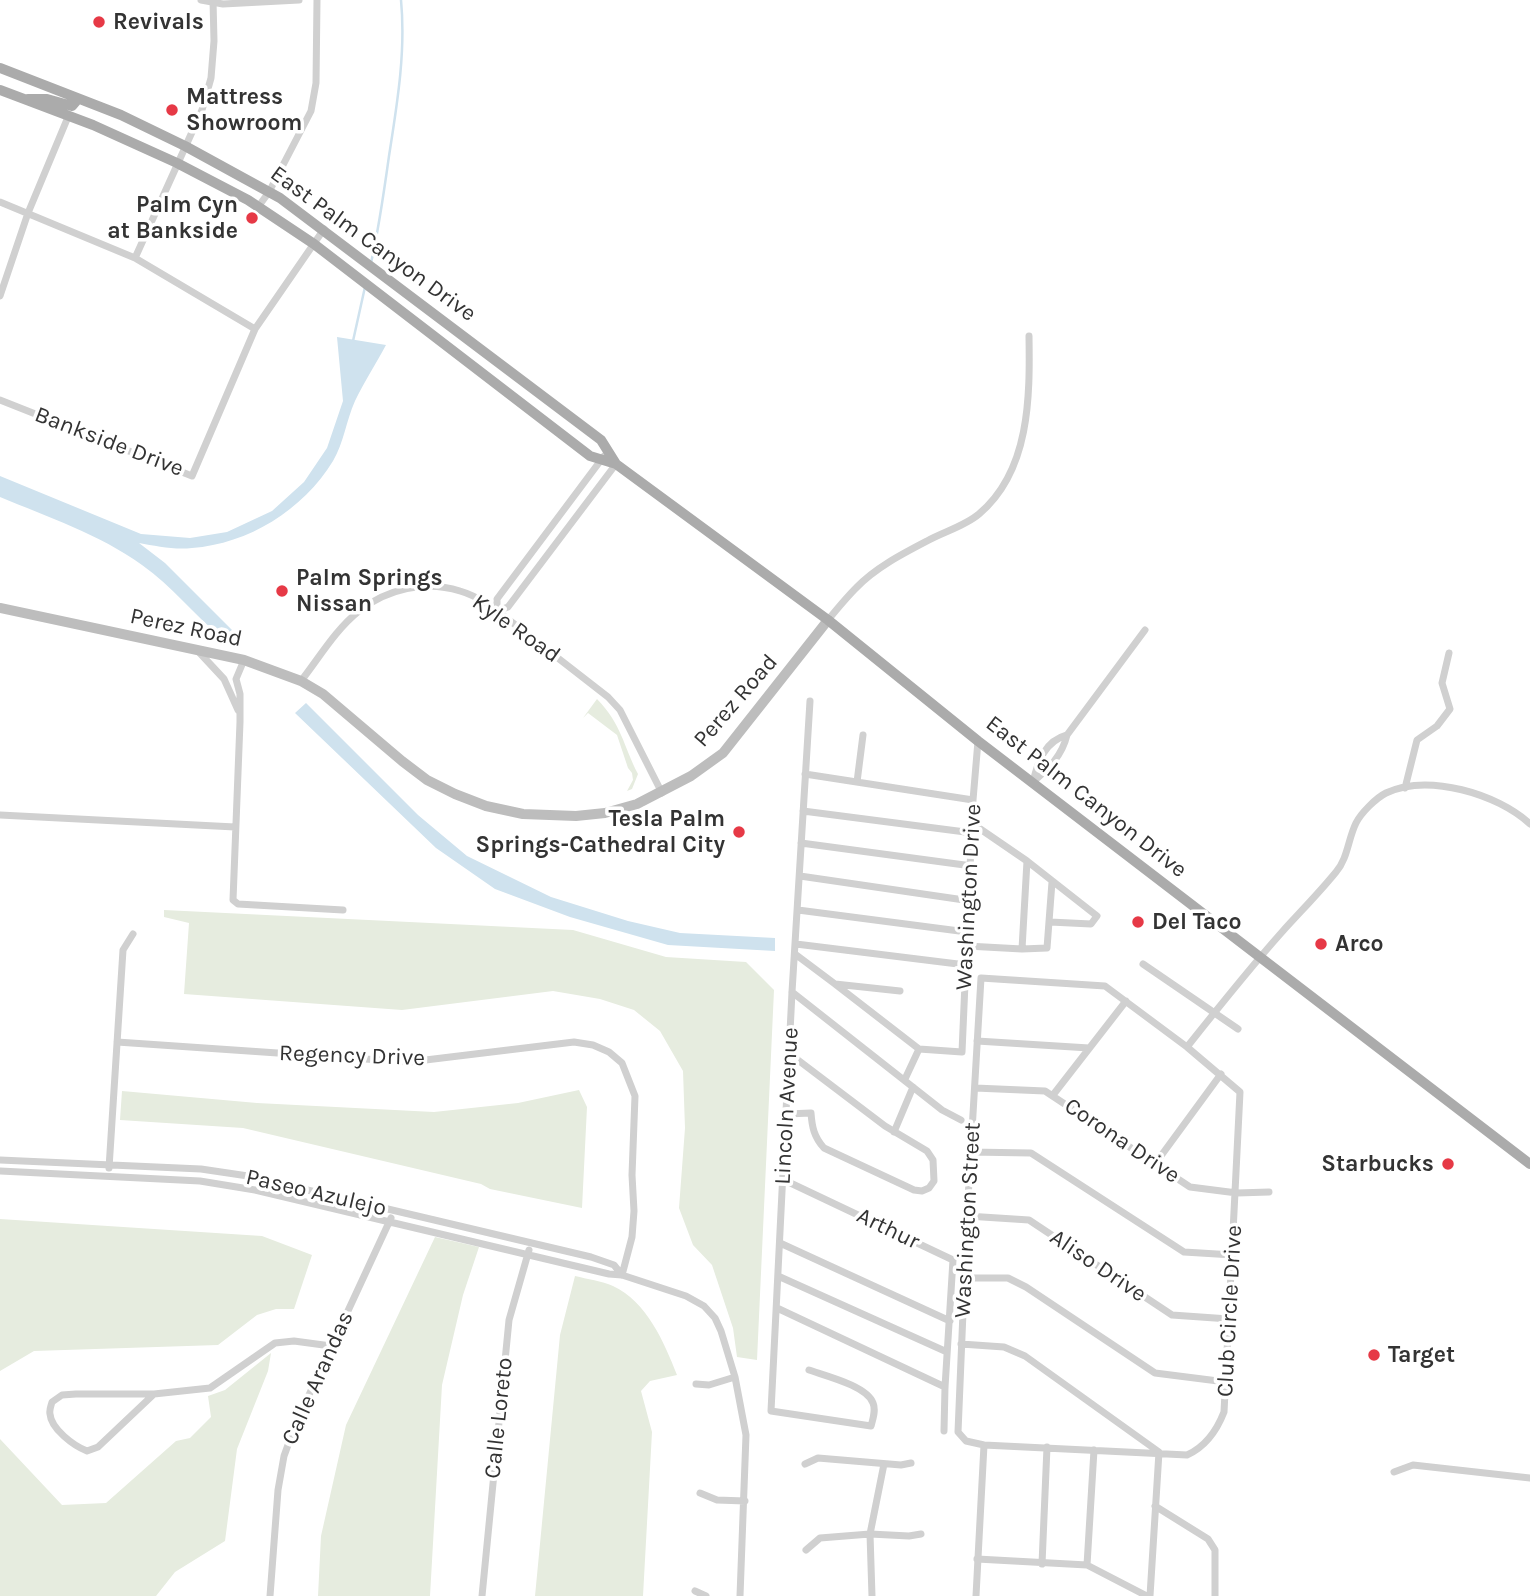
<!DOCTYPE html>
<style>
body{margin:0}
canvas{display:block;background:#fff}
</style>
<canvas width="1530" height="1596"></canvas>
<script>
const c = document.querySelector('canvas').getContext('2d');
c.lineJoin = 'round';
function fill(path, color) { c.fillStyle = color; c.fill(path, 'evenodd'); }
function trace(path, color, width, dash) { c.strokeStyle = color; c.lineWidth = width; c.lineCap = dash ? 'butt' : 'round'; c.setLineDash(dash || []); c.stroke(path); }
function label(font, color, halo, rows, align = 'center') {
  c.font = font + ' Karla,sans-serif'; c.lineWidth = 7; c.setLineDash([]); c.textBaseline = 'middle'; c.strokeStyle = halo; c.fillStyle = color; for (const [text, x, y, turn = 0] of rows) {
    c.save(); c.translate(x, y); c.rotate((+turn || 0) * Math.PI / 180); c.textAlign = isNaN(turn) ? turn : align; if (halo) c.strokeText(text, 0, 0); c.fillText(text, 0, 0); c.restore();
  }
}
const green = new Path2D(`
 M597,699C622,725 623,745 638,774L632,789L627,791L633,780L632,773L628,768L617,735L588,713L583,718Z
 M164,910L573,930L666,957L746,962L774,990L757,1360L737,1357L733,1328L712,1265L693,1245L679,1208L685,1128L683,1071L660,1031L634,1010L600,999L553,991L402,1010L184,994L189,923L164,917Z
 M579,1090L587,1107L582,1208L490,1189L481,1184L243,1128L120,1120L122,1091L257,1103L434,1112L518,1103Z
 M0,1219L262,1236L312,1255L294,1309H276L257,1315L218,1345L34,1351L0,1371Z
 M435,1237L479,1247L463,1295L442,1385L430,1596H318L321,1536L346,1425Z
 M575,1276C587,1279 602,1281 613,1286C647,1302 664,1342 677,1375L650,1381L641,1391L652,1432L643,1596H535L560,1335Z
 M271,1353L268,1371L237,1449L225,1541L175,1572L156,1596H0V1439L62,1505L106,1503L176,1441L190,1438L211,1417L208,1396L225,1390Z`);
const water = new Path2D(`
 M337,337L386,345C376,364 364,382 355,401C346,421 344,442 333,461C303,510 248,544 192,548C174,550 156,546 139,543L165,563L232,630L222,638C194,615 172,586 142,565C99,534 48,517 0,497V476L141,534L190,538L227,532L272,511L304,482L327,448L343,401Z
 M306,703L418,815L467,856L551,897L628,921L680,933L775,938V951L668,945L570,917L495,889L436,848L295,713Z`);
const stream = new Path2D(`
 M371,263C379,228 384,192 389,156C397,105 406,52 401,0
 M353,341L365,287`);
const minor = new Path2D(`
 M201,0L223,4L299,0
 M0,202L135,258L255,329
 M258,207L269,192L311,111L316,83L317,0
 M135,258L202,110L211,78L214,41L213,0
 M0,296L28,213L68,117
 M0,400L192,476L255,329L324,229
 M604,456L497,599V611L508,607L616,464
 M828,620C837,609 846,598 856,588C875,568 902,554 927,541C943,532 965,526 979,514C1030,471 1030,397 1029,336
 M197,650L224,679L238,710
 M244,660L236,679L240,694V722L233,900L238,904L343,910
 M301,681C319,658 336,629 359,611C387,589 425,580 460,591C485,598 507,619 527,634C554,655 581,676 608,697L620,710L662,793
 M805,774L973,800
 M857,782L863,735
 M1033,782C1049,768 1062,756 1067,735L1145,630
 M1033,782C1038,761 1045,741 1067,735
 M1405,788L1417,740L1437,726L1450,709L1442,683L1449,653
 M803,811L973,833
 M0,815L235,827
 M973,824L1027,861L1097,916L1091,924L1050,922
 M801,843L972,866
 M800,876L971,901
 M798,910L967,932
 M796,944L966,965
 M967,946L1022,949L1027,861
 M1022,949L1047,948L1052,882
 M795,954L835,984L900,991
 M1143,964L1238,1029
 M981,978L1105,986L1187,1047L1240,1092L1224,1412C1217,1430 1205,1447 1187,1455L984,1445L966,1441L958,1432L967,1216Z
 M835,984L919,1049L962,1052L973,800L978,741
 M792,992L942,1110L961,1120
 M977,1041L1089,1048
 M117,1042L409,1062L574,1042L593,1045L609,1052L622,1063L635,1096L632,1175L634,1211L632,1237L622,1275
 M1187,1047C1218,1008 1249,969 1282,932C1300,912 1319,893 1336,872C1348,858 1348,839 1356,823C1361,813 1376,798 1386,793C1428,773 1498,794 1530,824
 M905,1079L919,1049
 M975,1088L1045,1091L1190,1187L1237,1193L1269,1192
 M1053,1095L1126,1001
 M787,1114L811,1113C812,1127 814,1137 824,1148L914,1190L922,1191L929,1188L934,1181L933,1160L927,1151L885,1126L790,1054
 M894,1132L913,1087
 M970,1152L1031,1153L1184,1252L1233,1255
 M0,1160L201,1169L248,1176L591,1257L614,1265L622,1275
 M1155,1164L1221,1074
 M109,1168L123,950L133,934
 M0,1171L200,1181L255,1190L609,1274L622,1275L686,1296L704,1306L715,1318L721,1331L735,1377L746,1435L740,1596
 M782,1179L953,1260L945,1387L944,1431
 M967,1216L1029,1220L1172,1315L1229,1319
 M780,1243L950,1321
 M778,1276L947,1352
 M965,1278H1008L1026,1287L1155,1373L1226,1382
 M777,1308L945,1387
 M961,1344L1004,1347L1025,1356L1159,1452L1150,1596
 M809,1370C826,1376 867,1386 873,1403C876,1410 873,1419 871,1426L771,1411L792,992L810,701
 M696,1384L709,1385L735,1377
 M76,1394H154L98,1447L87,1451C74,1446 51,1429 50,1414C49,1410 51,1406 52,1402L62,1395Z
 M154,1394L210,1388L275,1343L294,1341L331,1346
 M805,1464L818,1458L901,1465L911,1463
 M1394,1472L1413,1465L1530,1478
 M700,1493L717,1500L745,1501
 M1155,1506L1208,1539L1215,1550V1596
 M806,1550L820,1538L870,1534L909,1536L921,1534
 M977,1559L1087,1565L1147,1596
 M1042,1564L1047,1447
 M1087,1565L1094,1450
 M695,1591L706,1596
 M270,1596L278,1490L284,1456L296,1423L391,1218
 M482,1596L509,1320L529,1250
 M872,1596L870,1534L884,1464
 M976,1596L984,1445`);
const secondary = new Path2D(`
 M0,608L244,660L301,681L323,694L402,761L427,780L455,794L486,806L523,814L576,816L605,813L637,804L691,776L723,753L828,620`);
const primary = new Path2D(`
 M0,68L121,115L185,146L280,198L601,440L616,464
 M0,90L93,125L177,163L248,200L314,244L590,456L616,464L828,620L978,741L1530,1164
 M28,99H47L72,106L78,99`);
const markers = [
 [99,22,7,"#e63946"],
 [172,110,7,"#e63946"],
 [252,218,7,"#e63946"],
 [282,591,7,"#e63946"],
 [739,832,7,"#e63946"],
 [1138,922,7,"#e63946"],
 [1321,944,7,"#e63946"],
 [1448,1164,7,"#e63946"],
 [1374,1355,7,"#e63946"]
];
const poiNames = [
 ["Revivals",113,22],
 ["Mattress",186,97],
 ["Showroom",186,123],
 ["Palm Cyn",238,205,"right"],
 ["at Bankside",238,231,"right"],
 ["Palm Springs",296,578],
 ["Nissan",296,604],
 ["Tesla Palm",725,819,"right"],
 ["Springs-Cathedral City",725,845,"right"],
 ["Del Taco",1152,922],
 ["Arco",1335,944],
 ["Starbucks",1434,1164,"right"],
 ["Target",1388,1355]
];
const streetNames = [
 ["East Palm Canyon Drive",373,244,36],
 ["Bankside Drive",109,442,21],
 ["Perez Road",186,628,12],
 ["Kyle Road",516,629,35],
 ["Perez Road",736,701,-49],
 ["East Palm Canyon Drive",1086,797,38],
 ["Washington Drive",969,897,-87],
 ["Regency Drive",352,1056,2],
 ["Lincoln Avenue",787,1106,-87],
 ["Corona Drive",1122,1141,34],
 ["Paseo Azulejo",316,1193,13],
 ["Washington Street",968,1220,-87],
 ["Arthur",888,1229,26],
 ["Aliso Drive",1098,1266,34],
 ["Club Circle Drive",1230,1311,-87],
 ["Calle Arandas",318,1378,-66],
 ["Calle Loreto",499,1418,-84]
];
fill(green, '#e6ecdf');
fill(water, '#cfe2ee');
trace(stream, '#cfe2ee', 2.5);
trace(minor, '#d0d0d0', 7);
trace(secondary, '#bdbdbd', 10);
trace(primary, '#ababab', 10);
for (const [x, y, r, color] of markers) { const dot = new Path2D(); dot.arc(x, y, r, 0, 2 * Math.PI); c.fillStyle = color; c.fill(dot); trace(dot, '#fff', 2.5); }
label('bold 23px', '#333', '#fff', poiNames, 'left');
label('23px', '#333', '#fff', streetNames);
</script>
